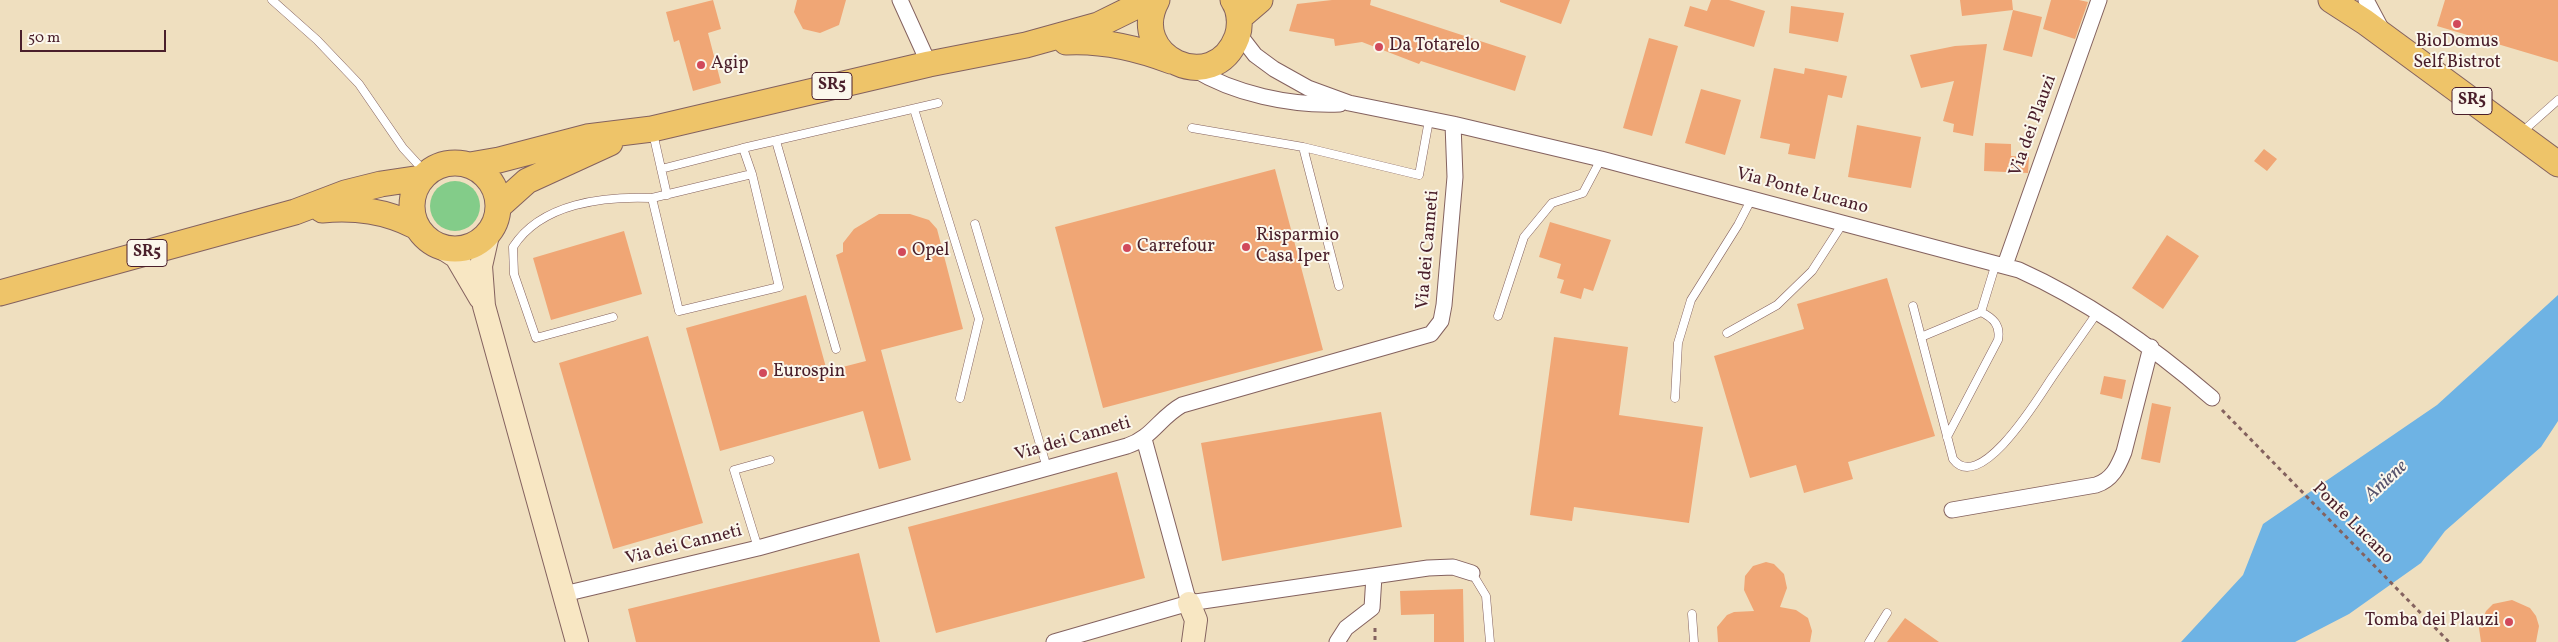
<!DOCTYPE html>
<style>
body{margin:0}
#map{position:relative;width:2558px;height:642px;overflow:hidden;background:#efdfbf;font-family:Vollkorn,serif}
canvas{display:block}
.scale{position:absolute;left:20px;top:30px;width:146px;height:22px;box-sizing:border-box;border:2px solid #4a1f2b;border-top:0;padding-left:6px;font-size:15px;line-height:18px;white-space:nowrap;color:#4a1f2b;-webkit-text-stroke:4px #fbf7ec;paint-order:stroke}
</style>
<div id="map">
<canvas width="2558" height="642"></canvas>
<div class="scale">50 m</div>
</div>
<script>
const c = document.querySelector('canvas').getContext('2d');
c.lineJoin = 'round';
function fill(path, color) { c.fillStyle = color; c.fill(path, 'evenodd'); }
function trace(path, color, width, dash) { c.strokeStyle = color; c.lineWidth = width; c.lineCap = dash ? 'butt' : 'round'; c.setLineDash(dash || []); c.stroke(path); }
function label(font, color, halo, rows, align = 'center') {
  c.font = font + ' Vollkorn,serif'; c.lineWidth = 4; c.setLineDash([]); c.textBaseline = 'middle'; c.strokeStyle = halo; c.fillStyle = color; for (const [text, x, y, turn = 0] of rows) {
    c.save(); c.translate(x, y); c.rotate((+turn || 0) * Math.PI / 180); c.textAlign = isNaN(turn) ? turn : align; if (halo) c.strokeText(text, 0, 0); c.fillText(text, 0, 0); c.restore();
  }
}
const green = new Path2D(`
 M430 206a25 25 0 1 1 50 0a25 25 0 1 1-50 0Z`);
const water = new Path2D(`
 M2558,295V421L2541,447L2445,531L2421,563L2349,614L2295,642H2181L2243,575L2263,524L2437,405Z`);
const building = new Path2D(`
 M713,0L721,29L708,33L721,83L693,91L679,40L674,42L666,12Z
 M797,0H846L839,25L820,33L803,29L794,12Z
 M1332,0H1371L1370,5L1526,56L1515,91L1421,61L1419,64L1362,42L1335,46L1334,39L1289,31L1297,4Z
 M1500,0H1570L1561,24L1500,2Z
 M1711,0H1729L1765,11L1754,47L1684,26L1690,6L1707,11Z
 M1960,0H2012L2013,10L1962,16Z
 M2051,0H2079L2088,2L2075,39L2043,29Z
 M2445,0H2558V62L2437,26Z
 M1791,6L1844,13L1838,42L1789,33Z
 M2013,10L2042,17L2032,57L2003,50Z
 M1649,38L1678,46L1652,136L1623,128Z
 M1987,44L1973,136L1953,132L1954,124L1943,121L1954,81L1921,88L1910,55L1955,46Z
 M1774,68L1804,74L1805,68L1847,76L1842,98L1828,95L1815,159L1788,154L1790,144L1760,138Z
 M1701,89L1741,100L1725,155L1685,143Z
 M1857,125L1921,137L1911,188L1848,177Z
 M1985,143L2011,144V156L2029,157L2028,173L1984,171Z
 M2264,149L2277,159L2267,171L2254,161Z
 M1275,169L1323,350L1103,408L1055,227Z
 M879,214H910L929,220L937,229L963,329L881,350L911,460L879,469L863,411L720,451L686,328L806,295L827,371L866,361L836,255L843,252V243L854,229Z
 M1550,222L1611,240L1593,291L1584,288L1581,299L1560,293L1564,280L1557,278L1561,264L1539,257Z
 M624,231L642,294L551,320L533,258Z
 M2167,235L2199,256L2163,309L2132,288Z
 M1887,278L1935,436L1848,462L1853,479L1804,493L1796,465L1750,478L1714,356L1804,329L1797,304Z
 M648,336L703,523L613,549L559,363Z
 M1554,337L1628,347L1619,415L1703,427L1689,523L1574,507L1572,521L1530,515Z
 M2104,376L2126,380L2122,399L2100,394Z
 M2152,403L2171,407L2160,463L2141,459Z
 M1381,412L1402,527L1222,561L1201,443Z
 M1117,472L1145,578L936,633L908,527Z
 M859,553L880,642H636L628,609Z
 M1766,562L1774,564L1784,574L1787,588L1780,607L1796,610L1808,618L1812,631L1810,642H1718L1717,627L1727,615L1734,612L1754,611L1744,590L1745,576L1753,566Z
 M1463,589L1464,642H1434V614L1401,615L1400,591Z
 M2512,600L2530,608L2536,616L2539,626L2536,642H2481L2479,628L2486,611L2493,604Z
 M1905,618L1939,642H1887Z`);
const path = new Path2D(`
 M2222,410L2449,642
 M1375,628V642`);
const service = new Path2D(`
 M272,0L317,40L359,84L403,148L426,173
 M914,109L979,319L960,398
 M1192,128L1303,147L1419,175L1429,120
 M2522,132L2558,100
 M653,133L667,195
 M776,141L836,349
 M1303,147L1339,286
 M743,148L938,103
 M661,169L743,148L752,174
 M752,174L779,287L679,311L652,198Z
 M975,224L1047,468
 M1913,306L1953,459C1980,495 2039,397 2051,379C2066,357 2082,335 2097,313
 M1498,316L1524,237L1552,203L1583,193L1601,159
 M613,317L536,338L514,274L513,247C541,203 604,196 652,198
 M1727,333L1777,305L1812,271L1843,223
 M1921,337L1981,312L1996,263
 M1675,398L1678,343L1691,300L1738,225L1752,198
 M1947,437L1998,340C2001,325 1993,318 1981,312
 M758,548L734,470L770,460
 M1472,573L1486,596L1490,642
 M1692,614L1694,642
 M1869,642L1887,613`);
const minor = new Path2D(`
 M900,0L929,64
 M2366,0L2382,30
 M1238,33L1255,55L1274,69L1308,88L1349,103L1453,124L1601,159L2019,270C2090,302 2153,347 2212,398
 M1192,68C1234,94 1290,106 1340,104
 M2005,265L2099,0
 M1144,439L1189,603
 M1952,510L2096,485C2112,480 2118,467 2124,452L2151,347
 M564,594L758,548L1127,446C1152,438 1160,417 1182,405L1431,334L1441,321L1444,305L1455,177L1453,124
 M1054,642L1189,603L1428,568L1453,567L1472,573
 M1337,642L1346,628L1372,608L1374,576`);
const secondary = new Path2D(`
 M488,235L481,266L484,306L577,642
 M442,248L456,257L480,298
 M1189,603L1196,620L1193,642`);
const primary = new Path2D(`
 M1157,0C1126,57 1214,98 1237,37C1241,25 1240,10 1233,0
 M2331,0L2365,22L2558,164
 M1239,18L1260,0
 M1066,42C1103,40 1137,48 1171,61
 M412 206a43 43 0 1 1 86 0a43 43 0 1 1-86 0Z
 M470,165L499,160L587,137L652,129L929,64L1026,45L1098,25L1149,0
 M498,207L527,181L610,143
 M322,210C356,207 385,211 415,226
 M0,293L295,212L345,193L381,184L421,178`);
const markers = [
 [2457,24,5,"#d1495b"],
 [1379,47,5,"#d1495b"],
 [701,65,5,"#d1495b"],
 [1246,247,5,"#d1495b"],
 [1127,248,5,"#d1495b"],
 [902,252,5,"#d1495b"],
 [763,373,5,"#d1495b"],
 [2509,622,5,"#d1495b"]
];
const shields = [
 [832,86,40],
 [2472,101,40],
 [147,253,40]
];
const shieldNames = [
 ["SR5",832,86],
 ["SR5",2472,101],
 ["SR5",147,253]
];
const poiNames = [
 ["BioDomus",2457,43,"center"],
 ["Self Bistrot",2457,64,"center"],
 ["Da Totarelo",1389,47],
 ["Agip",711,65],
 ["Risparmio",1256,237],
 ["Casa Iper",1256,258],
 ["Carrefour",1137,248],
 ["Opel",912,252],
 ["Eurospin",773,373],
 ["Tomba dei Plauzi",2499,622,"right"]
];
const streetNames = [
 ["Via dei Plauzi",2034,126,-70],
 ["Via Ponte Lucano",1802,192,15],
 ["Via dei Canneti",1429,250,-85],
 ["Via dei Canneti",1073,440,-16],
 ["Ponte Lucano",2352,524,45],
 ["Via dei Canneti",684,546,-14]
];
const waterNames = [
 ["Aniene",2387,482,-43]
];
fill(green, '#83cc89');
fill(water, '#6eb3e4');
fill(building, '#f0a675');
trace(service, '#84625f', 9);
trace(minor, '#84625f', 17);
trace(secondary, '#84625f', 24);
trace(primary, '#84625f', 27);
trace(path, '#84625f', 3, [4, 4]);
trace(service, '#fff', 8);
trace(minor, '#fff', 15);
trace(secondary, '#f8e7c3', 22);
trace(primary, '#eec469', 25);
for (const [x, y, r, color] of markers) { const dot = new Path2D(); dot.arc(x, y, r, 0, 2 * Math.PI); c.fillStyle = color; c.fill(dot); trace(dot, '#fbf7ec', 2); }
for (const [x, y, w] of shields) { const box = new Path2D(); box.roundRect(x - w / 2, y - 13.5, w, 27, 4); c.fillStyle = '#fbf7ec'; c.fill(box); trace(box, '#4a1f2b', 1); }
label('bold 16px', '#4a1f2b', null, shieldNames);
label('18px', '#4a1f2b', '#fbf7ec', poiNames, 'left');
label('18px', '#4a1f2b', '#fbf7ec', streetNames);
label('italic 19px', '#57536c', '#fbf7ec', waterNames);
</script>
